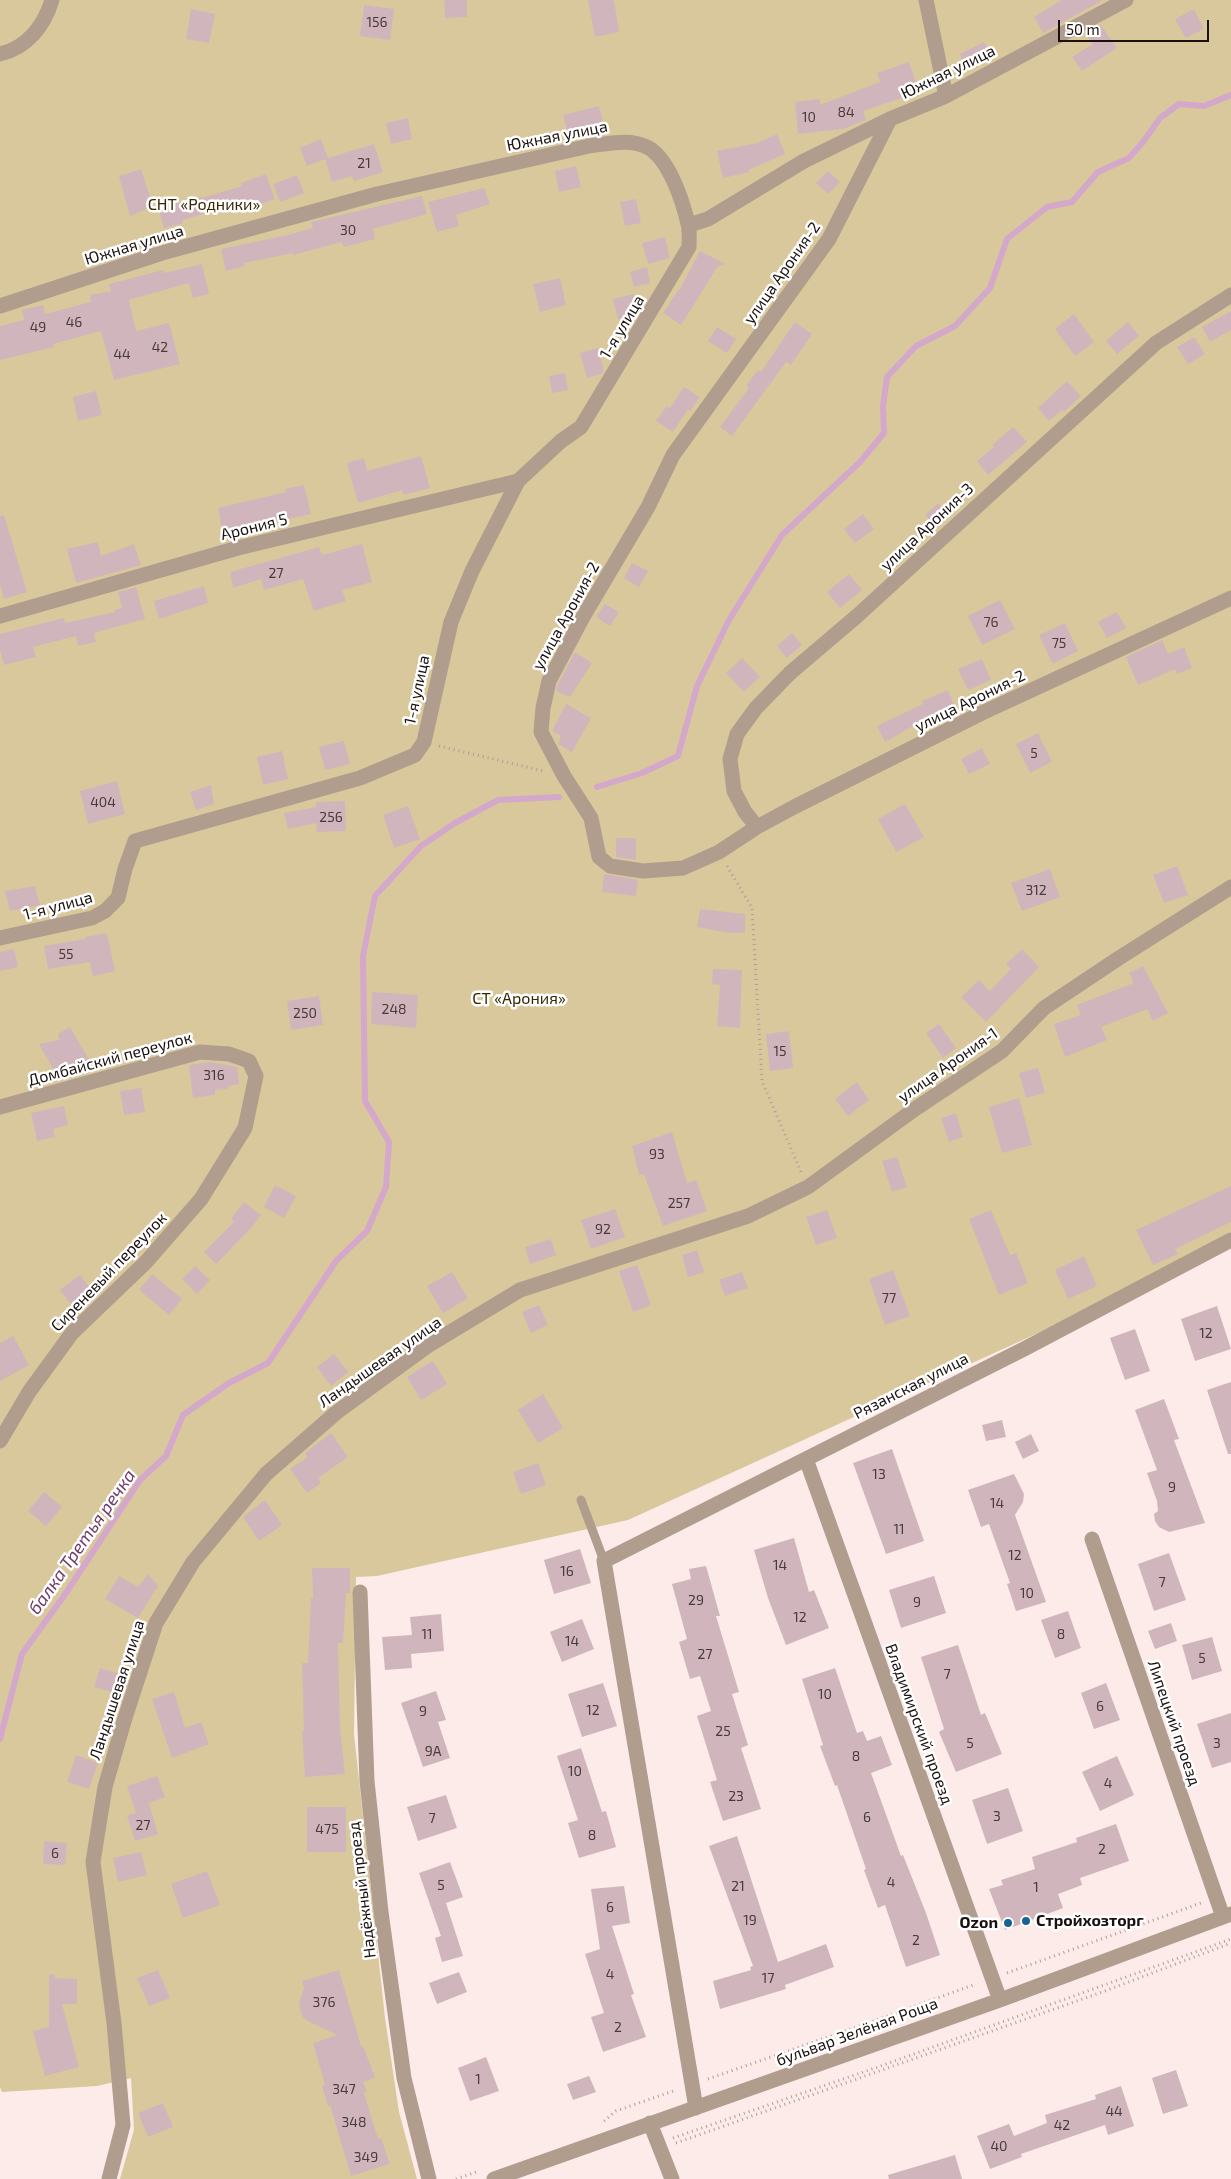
<!DOCTYPE html>
<meta charset="utf-8">
<style>
body{margin:0}
#map{position:relative;width:1231px;height:2179px;overflow:hidden;background:#fcebe8;font-family:"Exo 2",sans-serif}
canvas{display:block}
.scale{position:absolute;left:1058px;top:20px;width:151px;height:22px;box-sizing:border-box;border:2px solid #1a110f;border-top:0;padding-left:6px;font-size:15px;line-height:18px;white-space:nowrap;color:#1a110f;-webkit-text-stroke:4px #fff;paint-order:stroke}
</style>
<div id="map">
<canvas width="1231" height="2179"></canvas>
<div class="scale">50 m</div>
</div>
<script>
const c = document.querySelector('canvas').getContext('2d');
c.lineJoin = 'round';
function fill(path, color) { c.fillStyle = color; c.fill(path, 'evenodd'); }
function trace(path, color, width, dash) { c.strokeStyle = color; c.lineWidth = width; c.lineCap = dash ? 'butt' : 'round'; c.setLineDash(dash || []); c.stroke(path); }
function label(font, color, halo, rows, align = 'center') {
  c.font = font + ' "Exo 2",sans-serif'; c.lineWidth = 5; c.setLineDash([]); c.textBaseline = 'middle'; c.strokeStyle = halo; c.fillStyle = color; for (const [text, x, y, turn = 0] of rows) {
    c.save(); c.translate(x, y); c.rotate((+turn || 0) * Math.PI / 180); c.textAlign = isNaN(turn) ? turn : align; if (halo) c.strokeText(text, 0, 0); c.fillText(text, 0, 0); c.restore();
  }
}
const green = new Path2D(`
 M0,0H1231V1245L628,1520L377,1576L356,1577L354,1734L385,2018L399,2112L417,2179H120L134,2130L131,2078L97,2086L2,2092L0,2087Z`);
const stream = new Path2D(`
 M597,787L642,773L678,756L697,686L729,620L782,535L860,462L884,433L883,406L887,377L916,346L955,326L990,288L1007,239L1047,207L1072,202L1098,172L1129,158L1143,142L1160,118L1179,104L1204,106L1231,95
 M0,1739L22,1654L66,1593L140,1480L166,1456L183,1415L229,1383L268,1363L336,1261L367,1231L386,1187L389,1142L365,1101L363,956L375,896L421,846L455,823L498,800L559,797`);
const building = new Path2D(`
 M444,0H467V17L445,18Z
 M588,0H614L619,32L595,37Z
 M1062,0H1103L1043,33L1034,17Z
 M364,5L394,9L390,40L360,36Z
 M191,9L215,14L209,43L186,39Z
 M1194,9L1204,29L1186,38L1175,19Z
 M1100,24L1117,48L1082,71L1072,57L1093,44L1085,33Z
 M984,42L992,57L968,69L960,54Z
 M909,62L919,92L863,111L866,120L843,129L798,134L795,102L820,99V105L880,82L877,73Z
 M599,106L604,125L568,135L563,115Z
 M408,118L412,139L391,144L386,123Z
 M777,134L785,154L748,170L749,172L723,178L717,151L757,143Z
 M321,139L328,158L374,144L383,172L354,181L352,176L332,182L325,159L307,166L300,148Z
 M576,166L581,187L559,192L555,171Z
 M141,169L153,206L130,216L119,176Z
 M828,171L840,182L828,194L816,183Z
 M266,174L275,199L250,208L248,202L218,212V210L182,220L183,223L164,228L157,203L176,198L178,203L202,197V198L242,186L241,183Z
 M297,175L304,193L280,202L273,184Z
 M484,188L490,204L456,215L459,226L437,232L428,202Z
 M422,196L427,214L373,229L375,239L344,247L342,242L293,255V253L244,263L245,266L226,271L221,249L288,235L313,228L311,222Z
 M636,199L641,223L625,226L620,202Z
 M665,237L670,258L648,264L642,243Z
 M700,251L726,264L718,266L681,325L663,313L679,289V291Z
 M202,264L209,294L193,298L189,283L129,300L136,331L169,323L180,364L114,380L101,331L53,344L54,347L0,360V326L24,320L22,310L43,305L45,314L91,302L90,295L111,291L109,284L163,270L164,273Z
 M647,267L650,283L634,287L630,272Z
 M560,278L566,305L540,312L533,284Z
 M634,294L638,314L618,319L613,299Z
 M1231,311V330L1210,342L1202,327Z
 M1074,314L1094,342L1075,356L1055,329Z
 M795,322L812,334L791,365L786,362L732,436L720,427L749,388L746,386L758,370L761,372Z
 M1128,322L1139,336L1117,354L1106,341Z
 M717,327L736,339L727,353L708,341Z
 M1194,337L1205,354L1188,364L1177,347Z
 M598,348L604,370L602,374L587,378L580,353Z
 M565,373L568,390L552,393L549,376Z
 M1067,381L1081,396L1064,412L1062,410L1049,421L1038,408Z
 M684,387L700,397L690,411L688,409L673,432L656,421L667,406L670,408Z
 M96,391L102,415L78,421L73,397Z
 M1013,427L1027,442L988,475L977,461L994,447L992,445Z
 M421,456L430,488L404,495L402,490L358,503L347,463L364,458L367,471Z
 M304,485L311,514L275,522L276,528L254,534L252,524L222,530L218,508L286,492L285,489Z
 M938,503L950,516L938,528L925,515Z
 M863,514L874,529L855,543L844,529Z
 M4,515L27,592L4,599L0,584V516Z
 M98,542L101,556L134,544L141,565L76,583L67,549Z
 M362,544L372,582L342,590L346,601L314,611L303,579L264,590L261,579L233,588L230,572L319,547L322,555Z
 M632,563L648,571L639,587L624,578Z
 M849,574L862,590L840,608L827,592Z
 M204,586L208,603L159,619L154,601Z
 M136,587L145,619L94,633L96,642L78,646L76,636L33,647L36,657L4,665L0,650V634L64,618L65,623L115,612L114,610L122,608L118,592Z
 M1000,600L1015,629L982,645L968,616Z
 M605,604L619,612L610,626L596,617Z
 M1117,612L1126,628L1107,638L1098,622Z
 M1065,623L1078,651L1053,664L1039,635Z
 M792,633L802,645L787,658L777,646Z
 M1162,640L1168,654L1184,647L1192,668L1177,674L1175,669L1138,685L1126,657Z
 M575,652L592,663L570,697L556,691L558,684Z
 M742,658L760,677L744,692L726,673Z
 M982,659L991,680L968,690L958,669Z
 M948,690L956,710L930,720L929,717L885,742L877,726L923,704L922,701Z
 M566,704L591,718L572,752L558,744L561,736L552,731Z
 M1038,733L1052,762L1030,773L1016,744Z
 M344,741L350,764L325,770L319,747Z
 M982,748L990,764L969,774L961,759Z
 M282,751L288,779L263,785L257,757Z
 M117,781L125,814L88,824L80,791Z
 M211,785L214,804L196,810L190,792Z
 M345,801L346,831L317,832L316,823L288,829L284,813L316,807V802Z
 M905,804L924,837L896,852L878,819Z
 M408,806L420,839L394,848L383,815Z
 M616,838H636V860L616,857Z
 M1177,866L1188,895L1164,903L1153,875Z
 M1050,869L1060,897L1022,911L1011,883Z
 M604,874L638,880L636,896L602,892Z
 M35,886L40,905L10,911L5,891Z
 M700,909L745,914V933H729L697,927Z
 M107,933L115,971L93,976L90,962L48,969L44,946L85,939V937Z
 M14,949L18,967L0,971V952Z
 M1022,949L1039,967L986,1022L961,997L979,980L990,991L1011,969L1006,964Z
 M1143,966L1168,1013L1153,1021L1147,1009L1101,1027L1107,1040L1065,1057L1054,1024L1081,1015L1077,1005L1134,983L1129,973Z
 M713,969L742,970L740,1028L717,1026L720,985L712,984Z
 M372,992L418,995L416,1028L371,1024Z
 M319,996L323,1025L291,1030L287,1001Z
 M939,1024L956,1048L943,1058L926,1033Z
 M70,1027L91,1063L60,1081L39,1044L59,1040L58,1034Z
 M789,1031L793,1068L770,1071L766,1034Z
 M211,1062L237,1067L239,1084L228,1086V1089L215,1090V1095L193,1098L189,1065Z
 M1038,1068L1045,1093L1026,1098L1019,1073Z
 M857,1082L869,1100L848,1116L835,1099Z
 M141,1088L145,1112L124,1115L120,1091Z
 M1019,1098L1032,1145L1002,1153L989,1107Z
 M64,1106L68,1125L53,1129L55,1137L37,1141L31,1113Z
 M956,1113L963,1137L949,1142L941,1118Z
 M672,1132L687,1183L696,1180L707,1211L663,1226L644,1174L639,1175L632,1146Z
 M897,1157L907,1187L892,1192L882,1161Z
 M275,1185L296,1196L284,1218L264,1207Z
 M1231,1186V1222L1175,1249L1178,1254L1153,1265L1136,1230Z
 M244,1202L261,1215L251,1228L216,1264L204,1252L234,1222L231,1219Z
 M615,1209L625,1237L591,1249L581,1220Z
 M827,1210L837,1238L816,1245L806,1217Z
 M991,1210L1010,1255L1016,1253L1028,1283L999,1295L969,1219Z
 M551,1239L556,1255L530,1264L525,1247Z
 M697,1250L704,1272L688,1277L682,1255Z
 M1084,1256L1097,1286L1068,1299L1055,1270Z
 M637,1265L651,1305L633,1312L619,1271Z
 M195,1266L210,1280L197,1294L182,1279Z
 M893,1270L910,1316L885,1325L869,1279Z
 M452,1272L468,1298L443,1313L427,1286Z
 M742,1272L748,1288L725,1296L719,1280Z
 M152,1274L182,1299L169,1315L139,1290Z
 M80,1275L96,1296L76,1311L60,1290Z
 M539,1305L548,1325L531,1333L522,1312Z
 M1217,1306L1231,1349L1195,1361L1181,1319Z
 M1135,1329L1150,1371L1125,1380L1110,1338Z
 M13,1336L29,1365L0,1381V1343Z
 M334,1354L348,1372L331,1386L317,1367Z
 M433,1361L447,1384L421,1400L407,1377Z
 M1231,1382V1454H1228L1207,1390Z
 M543,1394L563,1428L538,1443L518,1410Z
 M1164,1399L1179,1439L1174,1440L1205,1523L1169,1532L1159,1527L1155,1521L1154,1514L1158,1511L1157,1501L1147,1473L1157,1470L1135,1410Z
 M1002,1420L1006,1437L986,1441L982,1425Z
 M331,1433L348,1457L318,1478L321,1483L307,1493L290,1469L308,1457L305,1453Z
 M1031,1434L1039,1451L1023,1459L1015,1442Z
 M892,1449L924,1541L886,1554L853,1463Z
 M538,1463L546,1485L521,1494L513,1472Z
 M1014,1474L1024,1494L1023,1502L1015,1515L1046,1602L1016,1611L1007,1584L1010,1583L989,1524L981,1527L968,1490Z
 M44,1492L62,1507L46,1526L28,1511Z
 M265,1500L282,1525L259,1541L243,1517Z
 M794,1538L809,1592L814,1590L829,1628L786,1645L768,1598L754,1550Z
 M580,1549L591,1583L554,1594L544,1560Z
 M1169,1553L1186,1600L1154,1611L1138,1564Z
 M706,1566L720,1616H716L739,1692L732,1694L748,1745L741,1748L761,1809L723,1821L710,1782L717,1780L697,1716L711,1711L700,1676L690,1679L679,1642L687,1639L672,1584L691,1579L689,1569Z
 M312,1568H350V1593H346L343,1643H338L340,1729L345,1774L305,1777L302,1731H304L302,1663H308L311,1598H313Z
 M148,1574L158,1586L138,1618L105,1599L119,1576L138,1587Z
 M934,1576L946,1613L901,1628L889,1590Z
 M1068,1611L1081,1648L1055,1658L1041,1620Z
 M441,1614L444,1651L411,1654L412,1668L385,1670L382,1637L412,1635L410,1617Z
 M582,1619L594,1649L562,1662L550,1632Z
 M1171,1623L1177,1641L1155,1649L1148,1631Z
 M1212,1637L1222,1671L1192,1680L1182,1645Z
 M958,1645L981,1715L985,1713L1002,1754L956,1772L939,1732L944,1729L921,1657Z
 M100,1668L123,1675L118,1694L94,1687Z
 M835,1668L857,1733L863,1731L867,1741L881,1736L892,1765L871,1773L901,1856L903,1855L926,1913L940,1955L906,1967L885,1905L878,1908L864,1870L866,1869L837,1785L835,1786L820,1746L823,1745L802,1679Z
 M603,1683L617,1726L582,1737L568,1694Z
 M1106,1683L1120,1720L1094,1729L1081,1693Z
 M436,1691L446,1720L438,1722L450,1758L423,1767L401,1703Z
 M174,1692L185,1728L201,1722L209,1744L172,1758L152,1699Z
 M1231,1713V1762L1212,1768L1197,1724Z
 M581,1748L602,1812L606,1811L616,1847L579,1858L568,1823L578,1820L557,1756Z
 M76,1755L98,1763L89,1789L67,1782Z
 M1117,1756L1134,1795L1100,1811L1082,1772Z
 M157,1776L165,1797L149,1803L158,1834L135,1841L127,1816L136,1813L127,1786Z
 M1008,1788L1023,1831L987,1844L972,1800Z
 M446,1795L457,1828L418,1841L407,1807Z
 M307,1807H346V1852H307Z
 M1116,1824L1129,1861L1080,1878L1082,1885L1058,1894L1063,1908L1005,1930L989,1889L1003,1885L1001,1880L1035,1869L1032,1857L1077,1842L1076,1838Z
 M737,1836L778,1962L826,1944L834,1967L785,1985L786,1989L720,2009L713,1981L751,1970L750,1967L753,1966L709,1846Z
 M44,1841L67,1843L65,1865L43,1864Z
 M141,1852L147,1875L118,1882L113,1858Z
 M450,1862L463,1897L446,1903L463,1956L442,1962L435,1938L441,1936L419,1873Z
 M207,1871L220,1905L183,1918L171,1884Z
 M624,1886L630,1923L612,1926L634,1994L631,1995L646,2037L603,2052L591,2017L604,2013L585,1954L600,1949L591,1889Z
 M158,1970L170,1998L149,2006L137,1978Z
 M339,1970L361,2046L364,2048L375,2078L363,2082L367,2092L364,2093L378,2139L381,2138L390,2164L351,2176L330,2105L328,2106L322,2086L325,2085L313,2043L337,2035L306,2020L302,2016L299,2004L304,1988L302,1981Z
 M459,1972L467,1992L437,2004L429,1983Z
 M54,1974L55,1978L77,1979V2004H62L79,2067L45,2076L33,2031L49,2027V1975Z
 M486,2057L499,2091L470,2101L458,2068Z
 M1176,2070L1188,2106L1163,2114L1152,2078Z
 M589,2076L596,2092L573,2100L567,2084Z
 M1121,2086L1134,2126L1108,2135L1105,2125L1021,2154L1022,2157L990,2169L977,2136L1009,2124L1014,2136L1047,2123L1045,2115L1096,2099L1095,2095Z
 M163,2103L173,2127L148,2137L138,2113Z
 M955,2155L962,2179H889L888,2175Z`);
const path = new Path2D(`
 M439,746L543,771
 M727,866L752,908L762,1081L801,1172
 M1007,1973L1201,1903
 M868,2023L976,1984
 M708,2079L868,2023L870,2029
 M604,2121L616,2111L676,2090
 M673,2138L878,2067L1231,1939
 M676,2143L1105,1991L1231,1943
 M456,2179L479,2171`);
const lane = new Path2D(`
 M581,1500L604,1561`);
const street = new Path2D(`
 M926,0L946,96
 M0,54C27,48 44,26 52,0
 M890,119L829,239L673,455L648,507L583,617L549,681L543,708L541,732L564,776L591,818L599,857L610,866L643,871L683,868L719,852L757,827L796,806L982,713L1231,598
 M689,225L708,219L804,161L890,119L946,96L1126,0
 M0,306L162,253L377,194L589,146C608,144 629,138 647,147C669,158 683,202 688,224C690,231 689,240 689,247L581,427L561,441L518,481L472,571L451,622L424,742L415,755L360,778L135,841L125,869L118,898L105,911L92,918L0,938
 M0,616L238,548L518,481
 M757,827L745,812L734,791L730,759L737,734L756,708L790,673L857,616L1156,343L1231,295
 M0,1107L200,1052L229,1054L249,1061L256,1076L245,1128L201,1199L146,1262L72,1333L29,1392L0,1441
 M806,1459L1000,2000
 M1092,1539L1223,1917
 M360,1592L367,1781L381,1912L404,2078L429,2179
 M696,2108L604,1561L1024,1349L1231,1240
 M650,2123L672,2179
 M109,2179L123,2125L114,2023L93,1862L105,1787L125,1718L156,1623L193,1562L266,1474L337,1412L429,1345L520,1290L748,1216L808,1187L915,1109L1002,1051L1044,1008L1119,958L1231,887
 M494,2179L1000,2000L1231,1914`);
const markers = [
 [1026,1921,5,"#176295"],
 [1008,1923,5,"#176295"]
];
const numberNames = [
 ["156",377,22],
 ["84",846,112],
 ["10",809,117],
 ["21",364,163],
 ["30",348,230],
 ["46",74,322],
 ["49",38,327],
 ["42",160,347],
 ["44",122,354],
 ["27",276,573],
 ["76",991,622],
 ["75",1059,643],
 ["5",1034,753],
 ["404",103,802],
 ["256",331,817],
 ["312",1036,890],
 ["55",66,954],
 ["248",394,1009],
 ["250",305,1013],
 ["15",780,1051],
 ["316",214,1075],
 ["93",657,1154],
 ["257",679,1203],
 ["92",603,1229],
 ["77",889,1298],
 ["12",1206,1333],
 ["13",879,1474],
 ["9",1172,1487],
 ["14",997,1503],
 ["11",899,1529],
 ["12",1015,1555],
 ["14",780,1565],
 ["16",567,1571],
 ["7",1162,1582],
 ["10",1027,1593],
 ["29",696,1600],
 ["9",917,1602],
 ["12",800,1617],
 ["11",427,1634],
 ["8",1061,1634],
 ["14",572,1641],
 ["27",705,1654],
 ["5",1202,1658],
 ["7",947,1674],
 ["10",825,1694],
 ["6",1100,1706],
 ["12",593,1710],
 ["9",423,1711],
 ["25",723,1731],
 ["5",970,1743],
 ["3",1217,1743],
 ["9А",433,1751],
 ["8",856,1756],
 ["10",575,1771],
 ["4",1108,1783],
 ["23",736,1796],
 ["3",997,1816],
 ["6",867,1817],
 ["7",432,1818],
 ["27",143,1825],
 ["475",327,1829],
 ["8",592,1835],
 ["2",1102,1849],
 ["6",55,1853],
 ["4",891,1882],
 ["5",441,1885],
 ["21",738,1886],
 ["1",1036,1887],
 ["6",610,1907],
 ["19",750,1920],
 ["2",916,1940],
 ["4",610,1974],
 ["17",768,1978],
 ["376",324,2002],
 ["2",618,2027],
 ["1",478,2079],
 ["347",344,2089],
 ["44",1114,2111],
 ["348",354,2122],
 ["42",1062,2125],
 ["40",999,2146],
 ["349",366,2157]
];
const streetNames = [
 ["Южная улица",948,72,-26],
 ["Южная улица",557,136,-11],
 ["Южная улица",134,245,-17],
 ["улица Арония-2",782,273,-55],
 ["1-я улица",622,327,-59],
 ["Арония 5",254,527,-14],
 ["улица Арония-3",927,527,-43],
 ["улица Арония-2",566,616,-61],
 ["1-я улица",417,690,-78],
 ["улица Арония-2",970,701,-26],
 ["1-я улица",58,906,-15],
 ["Домбайский переулок",110,1059,-15],
 ["улица Арония-1",948,1065,-35],
 ["Сиреневый переулок",109,1272,-46],
 ["Ландышевая улица",380,1362,-35],
 ["Рязанская улица",911,1386,-27],
 ["Ландышевая улица",117,1690,-72],
 ["Липецкий проезд",1174,1723,71],
 ["Владимирский проезд",919,1724,70],
 ["Надёжный проезд",362,1890,-97],
 ["бульвар Зелёная Роща",857,2032,-20]
];
const parkNames = [
 ["СНТ «Родники»",204,205],
 ["СТ «Арония»",519,999]
];
const poiNames = [
 ["Стройхозторг",1036,1921],
 ["Ozon",998,1923,"right"]
];
const waterNames = [
 ["балка Третья речка",82,1542,-55]
];
fill(green, '#d9c89b');
trace(stream, '#d3a8cb', 6);
fill(building, '#d0b6bc');
trace(path, '#ac9e9c', 3, [1, 4]);
trace(lane, '#b09d8e', 9);
trace(street, '#b09d8e', 15);
for (const [x, y, r, color] of markers) { const dot = new Path2D(); dot.arc(x, y, r, 0, 2 * Math.PI); c.fillStyle = color; c.fill(dot); trace(dot, '#fff', 2); }
label('14px', '#483a3a', null, numberNames);
label('16px', '#1a110f', '#fff', streetNames);
label('16px', '#352700', '#fff', parkNames);
label('bold 16px', '#1a110f', '#fff', poiNames, 'left');
label('italic 18px', '#703b69', '#fff', waterNames);
</script>
